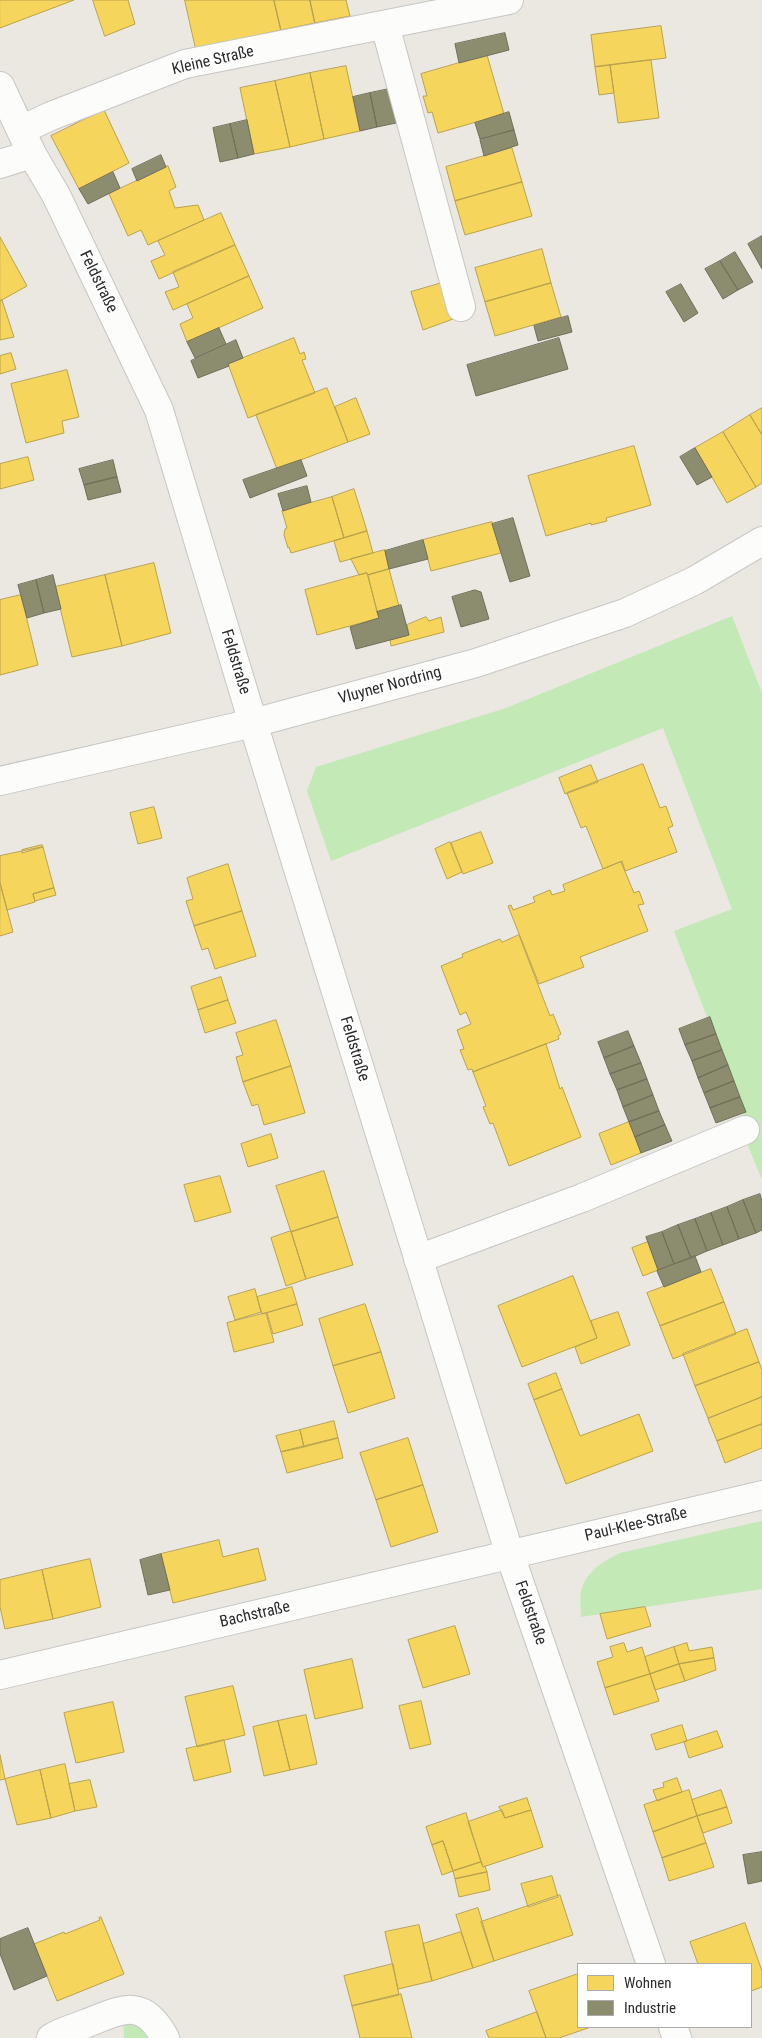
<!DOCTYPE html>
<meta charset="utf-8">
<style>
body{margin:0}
#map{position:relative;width:762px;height:2038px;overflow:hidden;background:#eae8e0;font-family:"Roboto Condensed",sans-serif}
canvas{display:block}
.legend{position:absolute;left:577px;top:1963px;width:175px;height:65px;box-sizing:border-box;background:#fff;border:1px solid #aaa;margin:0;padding:6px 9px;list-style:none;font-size:15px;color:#2b2b2b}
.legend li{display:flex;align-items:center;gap:10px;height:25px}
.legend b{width:25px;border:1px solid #aaa}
</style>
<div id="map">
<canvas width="762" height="2038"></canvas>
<ul class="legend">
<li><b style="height:14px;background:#f6d55c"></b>Wohnen</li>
<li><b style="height:14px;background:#8c8c6e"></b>Industrie</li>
</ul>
</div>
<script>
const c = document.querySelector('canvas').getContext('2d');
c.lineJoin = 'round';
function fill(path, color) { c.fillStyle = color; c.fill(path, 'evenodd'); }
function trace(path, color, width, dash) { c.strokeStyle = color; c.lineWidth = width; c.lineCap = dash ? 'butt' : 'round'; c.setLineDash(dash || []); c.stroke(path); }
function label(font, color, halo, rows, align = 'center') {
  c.font = font + ' "Roboto Condensed",sans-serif'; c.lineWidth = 5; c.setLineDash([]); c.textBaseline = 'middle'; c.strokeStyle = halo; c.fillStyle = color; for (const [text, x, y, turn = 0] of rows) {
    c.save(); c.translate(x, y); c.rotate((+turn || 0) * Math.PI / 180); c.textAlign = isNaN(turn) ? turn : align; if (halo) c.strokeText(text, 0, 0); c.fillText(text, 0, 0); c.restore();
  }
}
const green = new Path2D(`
 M732,616L762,693V1180L748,1146L743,1111L674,931L732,909L663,728L331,861L307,791L316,767L506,708Z
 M762,1521V1589L581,1617C581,1608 579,1596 582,1588C588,1570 604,1561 620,1553Z
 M123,2019L139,2023L156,2038H124Z`);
const homes = new Path2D(`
 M0,0H74L0,28Z
 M93,0H128L135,24L105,36Z
 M185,0H274L281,30L196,49Z
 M274,0H310L315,23L281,30Z
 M310,0H346L350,16L315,23Z
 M661,26L666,58L595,67L591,35Z
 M487,55L504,114L438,133L432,112L428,113L423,96H427L421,74Z
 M651,60L659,118L618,123L610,65Z
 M610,65L614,93L599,95L595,67Z
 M346,66L360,131L324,139L310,73Z
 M310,73L324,139L290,147L275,81Z
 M275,81L290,147L254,154L240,88Z
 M104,110L129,163L79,189L51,136Z
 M512,148L522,182L455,201L446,167Z
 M168,166L176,187L169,191L175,208L198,205L204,220L148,245L141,230L128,236L109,194Z
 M522,182L532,216L465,235L455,201Z
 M221,213L235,245L159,279L151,261L165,255L158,241Z
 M0,237L27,286L0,301Z
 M235,245L249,276L173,310L165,292L179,287L173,272Z
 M542,249L551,283L485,302L475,268Z
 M249,276L263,308L187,342L180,324L193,318L187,304Z
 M442,283L453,319L423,330L411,292Z
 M551,283L561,317L495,336L485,302Z
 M2,300L14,337L0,340V301Z
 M294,338L300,354L304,352L306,359L302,360L315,393L248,418L228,364Z
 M11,353L16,369L0,374V356Z
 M67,370L79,417L62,421L64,433L26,443L11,384Z
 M327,388L348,442L277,469L256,415Z
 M356,398L370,434L348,442L335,407Z
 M762,408V435L750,415Z
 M750,415L762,435V483L756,487L723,432Z
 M723,432L756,487L727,503L695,448Z
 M634,446L651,505L606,518L607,521L591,525V523L546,536L528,476Z
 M28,457L34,480L0,489V464Z
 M354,489L367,531L344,538L332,497Z
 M332,497L344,538L291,553L289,547L288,548L284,535L285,529L287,528L282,511Z
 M492,522L501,553L431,571L423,540Z
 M367,531L373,553L340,562L334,541Z
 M385,550L389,569L368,575L367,573L359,575L351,559Z
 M154,563L171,633L122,646L105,575Z
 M389,569L399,606L377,612L368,575Z
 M367,573L379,618L317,635L305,590Z
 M105,575L122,646L72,657L55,587Z
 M21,595L38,665L0,675V600Z
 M426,617L429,621L441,617L444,632L391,646L390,640L409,635L407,625Z
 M643,764L660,808L666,806L673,826L668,828L677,852L625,871L622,861L603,869L586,826L581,828L567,793Z
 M591,765L598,782L565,794L559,778Z
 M154,807L162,838L138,844L130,813Z
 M481,832L493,863L463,874L451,843Z
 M450,842L462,872L447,879L435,849Z
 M42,845L43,847L22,853V850Z
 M43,847L54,888L33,894L35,902L7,910L0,883V856Z
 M621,862L634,893L639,891L644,904L638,905L648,931L580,957L584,967L539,984L508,906L511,905L513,910L535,902L533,897L550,890L552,895L565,891L563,885Z
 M228,864L242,911L194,926L186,901L193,899L187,878Z
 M0,883L13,932L0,936Z
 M54,888L56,895L35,901L33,894Z
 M242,911L256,956L215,969L208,948L202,950L194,926Z
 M519,935L550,1016L553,1014L561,1034L558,1036L559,1039L546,1044L473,1072L472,1069L468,1070L460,1050L464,1049L457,1030L471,1024L466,1012L460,1015L441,966L463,957L462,954L500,939L502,942Z
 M221,977L228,1000L198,1010L191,987Z
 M228,1000L236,1023L205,1033L198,1010Z
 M276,1020L291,1066L243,1082L236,1057L243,1055L236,1033Z
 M546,1044L560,1089L562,1087L581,1137L509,1166L493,1123L490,1124L483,1107L486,1106L473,1072Z
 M291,1066L305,1113L264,1125L258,1104L252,1106L243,1082Z
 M629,1122L641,1153L611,1165L599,1134Z
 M271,1134L278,1158L248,1167L241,1144Z
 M324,1171L338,1217L291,1232L276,1186Z
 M220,1176L231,1212L195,1222L184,1185Z
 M338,1217L353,1265L306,1279L291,1232Z
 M291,1231L306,1279L286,1286L271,1238Z
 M648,1242L658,1270L643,1276L632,1248Z
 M711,1269L724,1302L660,1326L647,1293Z
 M573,1276L597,1338L522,1367L498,1306Z
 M292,1287L297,1304L262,1314L257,1297Z
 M255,1289L261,1312L235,1320L228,1297Z
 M724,1302L736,1334L673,1359L660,1326Z
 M297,1304L303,1325L273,1334L267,1313Z
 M365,1304L381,1352L333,1366L319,1319Z
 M618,1312L630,1345L581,1364L575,1347L597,1338L591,1321Z
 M266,1313L274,1342L234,1352L227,1323Z
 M747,1329L759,1362L695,1386L683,1354Z
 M381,1352L395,1398L348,1413L333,1366Z
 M759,1362L762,1370V1397L708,1418L695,1386Z
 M556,1373L562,1389L534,1400L528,1384Z
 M562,1389L580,1436L639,1414L653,1451L566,1484L534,1400Z
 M762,1397V1424L717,1441L708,1419Z
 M334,1421L338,1438L304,1447L300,1430Z
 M762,1424V1448L725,1463L717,1441Z
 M300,1430L304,1447L281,1452L276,1436Z
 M338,1438L343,1458L287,1473L281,1452Z
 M408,1438L423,1485L376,1500L360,1453Z
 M423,1485L438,1532L391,1547L376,1500Z
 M219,1540L223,1557L258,1548L266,1580L173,1603L161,1554Z
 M90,1559L101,1607L53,1619L42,1570Z
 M42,1570L53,1619L5,1629L0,1607V1580Z
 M645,1607L651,1626L607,1639L600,1614Z
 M455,1626L470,1674L423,1688L408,1640Z
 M624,1643L627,1652L642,1647L650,1674L605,1688L597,1662L613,1657L610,1647Z
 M687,1643L689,1651L712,1647L714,1658L679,1664L674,1647Z
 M674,1647L679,1664L650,1674L645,1657Z
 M714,1658L716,1670L685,1681L679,1664Z
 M352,1659L363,1708L315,1719L304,1670Z
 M679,1664L685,1681L655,1690L650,1674Z
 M650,1674L659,1701L614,1715L605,1688Z
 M233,1686L245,1735L197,1747L185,1697Z
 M421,1701L431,1744L410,1749L399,1706Z
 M113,1702L124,1752L76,1763L64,1713Z
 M306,1715L317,1764L290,1770L278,1721Z
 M278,1721L290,1770L264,1776L253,1727Z
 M682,1725L687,1741L656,1750L651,1735Z
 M717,1731L723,1747L689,1758L684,1742Z
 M224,1740L231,1772L194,1781L186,1749Z
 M0,1755L5,1779L0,1780Z
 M65,1764L75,1811L51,1818L40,1770Z
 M40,1770L51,1818L17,1825L5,1779Z
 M677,1778L682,1792L657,1801L653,1790L664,1787L663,1783Z
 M90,1780L97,1807L75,1811L69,1784Z
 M689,1790L697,1816L653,1832L644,1805Z
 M721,1790L727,1807L697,1816L692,1800Z
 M527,1798L531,1810L505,1818L499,1807Z
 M727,1807L732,1823L703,1833L697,1816Z
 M502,1810L505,1818L531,1810L543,1847L483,1867L468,1822Z
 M466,1813L481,1862L453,1871L443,1841L432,1845L426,1827Z
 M697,1816L706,1843L662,1858L653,1832Z
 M443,1841L453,1871L442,1875L432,1845Z
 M706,1843L714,1867L669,1881L662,1858Z
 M481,1862L483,1867L485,1866L487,1872L455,1879L453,1871Z
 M487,1872L490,1890L459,1897L455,1879Z
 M552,1876L558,1897L528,1907L521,1884Z
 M560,1895L573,1935L494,1961L481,1922Z
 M478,1908L494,1961L473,1968L456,1915Z
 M101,1917L124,1974L57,2001L34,1944L64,1932L65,1934L100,1920L99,1918Z
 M745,1923L762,1971V1987L751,1991V1964H698L690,1942Z
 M419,1925L432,1981L398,1989L385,1932Z
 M461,1932L473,1968L432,1981L423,1944Z
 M393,1964L399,1995L352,2006L344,1976Z
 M578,1974V2027H591L559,2038H546L529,1991Z
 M401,1994L412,2038H360L352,2006Z
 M537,2012L546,2038H489L486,2031Z`);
const industry = new Path2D(`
 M505,33L509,50L459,63L455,44Z
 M389,89L396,123L377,127L370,93Z
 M370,93L377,127L360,131L353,97Z
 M509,112L514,130L480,139L475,123Z
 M247,120L254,154L238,158L230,124Z
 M230,124L238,158L220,162L213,128Z
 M514,130L518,145L484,156L480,140Z
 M161,155L166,167L137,181L132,169Z
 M113,172L120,188L88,204L79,189Z
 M762,236V269L748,244Z
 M735,252L753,282L738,290L720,261Z
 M720,261L738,290L723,299L705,269Z
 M681,284L698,313L684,322L666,292Z
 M568,316L572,332L538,341L534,326Z
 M219,328L226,344L195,358L187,342Z
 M559,338L568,369L476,396L467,365Z
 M236,340L243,358L228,364L229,366L198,378L191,361Z
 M695,448L712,477L697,485L680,457Z
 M113,460L117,477L84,485L79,469Z
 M301,460L307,476L250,498L243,480Z
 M117,477L121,492L88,500L84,485Z
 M307,486L311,502L283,511L278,494Z
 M513,518L530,576L510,582L492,524Z
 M423,540L428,559L389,569L385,551Z
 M53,575L61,609L44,613L36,580Z
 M36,580L44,613L27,618L18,585Z
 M475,590L481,592L489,619L461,627L452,597Z
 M401,605L409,635L356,649L350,627L379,618L377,612Z
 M710,1017L716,1034L685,1045L679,1029Z
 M628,1031L634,1046L604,1058L598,1042Z
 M716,1034L722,1050L692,1061L685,1045Z
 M634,1046L641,1063L610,1074L604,1058Z
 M722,1050L728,1065L698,1078L692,1061Z
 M641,1063L647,1079L617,1090L610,1074Z
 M728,1065L734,1081L704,1093L698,1078Z
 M647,1079L653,1095L623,1107L617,1090Z
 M734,1081L740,1097L710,1108L704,1093Z
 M653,1095L659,1111L629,1122L623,1107Z
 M740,1097L746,1112L716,1123L710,1108Z
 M659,1111L665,1125L635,1137L629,1122Z
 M665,1125L672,1141L641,1153L635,1137Z
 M760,1194L762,1201V1230L756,1233L743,1200Z
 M743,1200L756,1233L739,1239L727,1207Z
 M727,1207L739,1239L723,1245L711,1213Z
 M711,1213L723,1245L707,1251L695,1219Z
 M695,1219L707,1251L691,1258L678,1225Z
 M678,1225L691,1258L674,1264L662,1232Z
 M662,1232L674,1264L658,1270L646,1237Z
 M695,1256L701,1272L664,1287L657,1271Z
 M161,1554L170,1590L148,1595L140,1560Z
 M762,1852V1881L748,1884L743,1855Z
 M28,1928L47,1976L14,1990L0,1954V1939Z`);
const street = new Path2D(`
 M385,25L461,307
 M0,86L32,154L56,195L159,410L253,723L510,1555L651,1964
 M21,130L51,116L185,64L509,0
 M0,164L32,154
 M418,1259L582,1198L745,1130
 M0,1675L762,1495
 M673,2027L677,2038
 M51,2038C62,2031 75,2028 87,2023C123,2009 143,1997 165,2038`);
const secondary = new Path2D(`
 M0,781L253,723L476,663L625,613L694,581L762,541`);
const streetNames = [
 ["Kleine Straße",213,61,-13],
 ["Feldstraße",98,282,64],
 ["Feldstraße",235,662,73],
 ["Vluyner Nordring",390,686,-15],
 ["Feldstraße",354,1049,73],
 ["Paul-Klee-Straße",636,1525,-13],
 ["Feldstraße",530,1613,71],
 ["Bachstraße",255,1615,-13]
];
fill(green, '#c3e9b7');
fill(homes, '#f6d55c');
trace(homes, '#b9a24d', 1);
fill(industry, '#8c8c6e');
trace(industry, '#6f6f5a', 1);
trace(street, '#c7c6c6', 30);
trace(secondary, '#c7c6c6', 30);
trace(street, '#fcfcfa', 28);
trace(secondary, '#fcfcfa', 28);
label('16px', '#2b2b2b', '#fff', streetNames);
</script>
